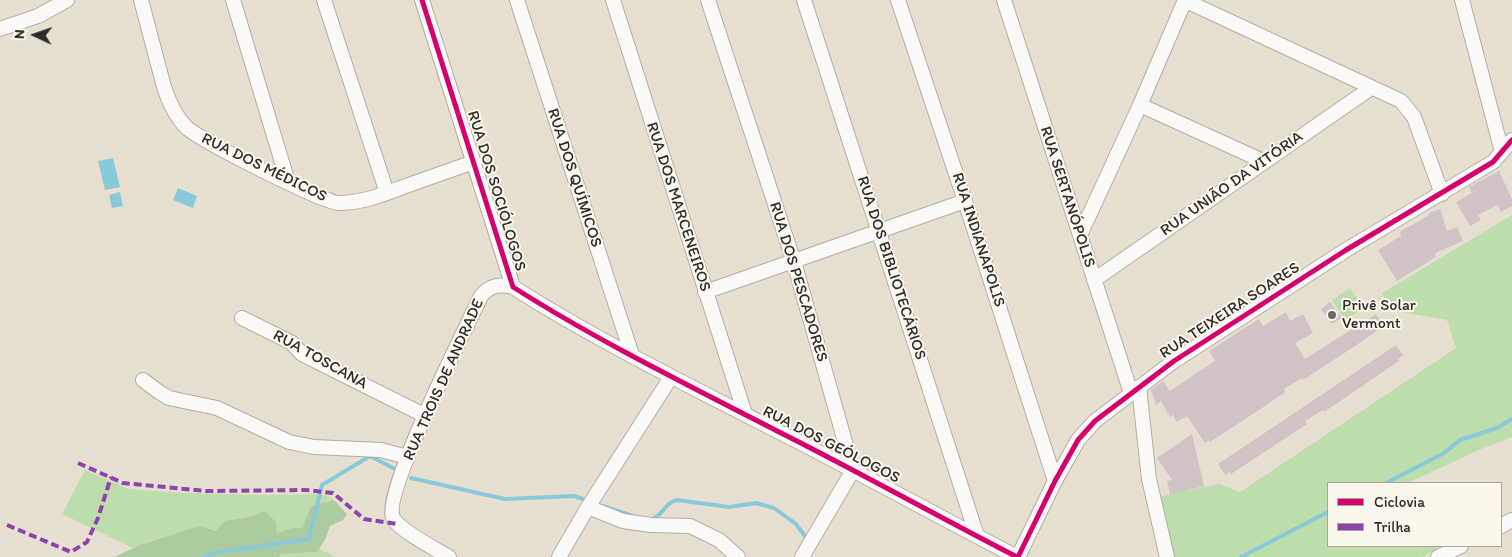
<!DOCTYPE html>
<meta charset="utf-8">
<style>
body{margin:0}
#map{position:relative;width:1512px;height:557px;overflow:hidden;background:#e7e0d0;font-family:Itim,sans-serif}
canvas{display:block}
.legend{position:absolute;left:1327px;top:482px;width:175px;height:65px;box-sizing:border-box;background:#fbf7ec;border:1px solid #a8a59f;margin:0;padding:6px 9px;list-style:none;font-size:15px;color:#2b2b2b}
.legend li{display:flex;align-items:center;gap:10px;height:25px}
.legend b{width:25px;border:1px solid #a8a59f}
.north{position:absolute;left:10px;top:10px;width:50px;height:50px;-webkit-text-stroke:4px #fbf7ec;paint-order:stroke;rotate:273deg;font-size:14px;font-weight:700;line-height:20px;text-align:center;color:#2b2b2b}
.north::after{content:'';display:block;margin:auto;width:18px;height:22px;background:#2b2b2b;clip-path:polygon(50% 0,100% 100%,50% 72%,0 100%)}
</style>
<div id="map">
<canvas width="1512" height="557"></canvas>
<ul class="legend">
<li><b style="height:6px;background:#d6006c"></b>Ciclovia</li>
<li><b style="height:6px;background:#8e44ad"></b>Trilha</li>
</ul>
<div class="north">N</div>
</div>
<script>
const c = document.querySelector('canvas').getContext('2d');
c.lineJoin = 'round';
function fill(path, color) { c.fillStyle = color; c.fill(path, 'evenodd'); }
function trace(path, color, width, dash) { c.strokeStyle = color; c.lineWidth = width; c.lineCap = dash ? 'butt' : 'round'; c.setLineDash(dash || []); c.stroke(path); }
function label(font, color, halo, rows, align = 'center') {
  c.font = font + ' Itim,sans-serif'; c.lineWidth = 4; c.setLineDash([]); c.textBaseline = 'middle'; c.strokeStyle = halo; c.fillStyle = color; for (const [text, x, y, turn = 0] of rows) {
    c.save(); c.translate(x, y); c.rotate((+turn || 0) * Math.PI / 180); c.textAlign = isNaN(turn) ? turn : align; if (halo) c.strokeText(text, 0, 0); c.fillText(text, 0, 0); c.restore();
  }
}
const green = new Path2D(`
 M1512,215V437L1481,449L1408,483H1328V546H1435L1437,549L1422,557H1171L1157,497L1219,484L1240,492L1456,348L1447,320L1392,310L1382,293Z
 M1350,288L1363,308L1345,320L1332,300Z
 M85,470L129,489L183,493L266,495L312,494L329,496L334,500L311,506L302,528H292L277,533L265,511L253,516L225,521L215,531L155,540L133,548L62,514Z
 M319,549L337,557H279V554L317,552Z`);
const forest = new Path2D(`
 M334,500L347,514L343,520L330,526L325,540L317,552L280,554L279,557H114L140,545L200,526L215,531L225,521L253,516L265,511L276,522L277,533L292,528H302L311,506Z`);
const water = new Path2D(`
 M113,158L120,187L105,190L98,161Z
 M178,188L197,196L193,208L173,200Z
 M120,192L123,206L112,208L109,195Z`);
const stream = new Path2D(`
 M411,478L505,499L574,496L583,499
 M1386,483L1444,453L1460,440L1497,428L1512,419
 M602,506L633,516
 M652,519C663,516 664,503 677,500L729,507L756,503L774,508L796,524L805,536
 M204,557L213,553L309,539L322,485L370,456L393,468
 M1241,557L1328,512`);
const building = new Path2D(`
 M1499,171L1512,199V206L1501,212L1497,205L1478,215L1481,220L1470,226L1456,202L1472,193L1469,187Z
 M1440,209L1447,231L1457,227L1463,241L1435,253L1436,257L1397,281L1378,250L1401,236L1400,232L1429,215V213Z
 M1330,302L1342,318L1332,324L1321,309Z
 M1286,312L1290,321L1303,314L1313,333L1295,343L1305,359L1376,314L1382,324L1377,327L1379,329L1358,344L1303,380L1302,378L1284,389L1285,392L1265,406L1210,442L1208,440L1205,443L1187,416L1177,422L1173,415L1170,417L1161,401L1156,405L1151,390L1163,381L1170,391L1215,361L1209,351L1259,319L1263,326Z
 M1396,345L1403,355L1398,359L1399,361L1324,412L1323,410L1305,421L1307,424L1231,474L1230,472L1225,475L1218,464Z
 M1192,434L1204,486L1170,495L1167,481L1172,480L1157,458Z`);
const minor = new Path2D(`
 M141,0L164,87C169,102 175,116 186,127C199,140 324,203 339,203C363,203 384,194 406,186C428,178 451,170 474,162
 M233,0L288,182
 M324,0L387,193
 M422,0L513,287C601,343 696,389 789,437C866,476 941,518 1017,557
 M517,0L632,355
 M613,0L745,414
 M708,0L794,262L853,470L802,557
 M804,0L977,536
 M898,0L965,201L1055,481
 M1004,0L1131,393
 M1184,0L1401,101L1414,117L1442,194
 M1462,0L1502,152
 M0,29L38,16L67,0
 M1140,105L1263,161
 M1080,235L1140,105L1185,0
 M1094,280L1371,88
 M705,292L965,201
 M242,318L292,343L302,354L424,415
 M143,380L159,392L169,398L217,408L289,442L314,447L381,450L407,457
 M1139,387L1149,479L1167,557
 M588,507L623,521L651,525L690,526L719,540L738,557
 M1501,526L1512,520
 M449,557C437,550 399,530 393,518C382,494 466,328 481,296C490,285 499,284 513,287
 M559,557L588,507L671,377
 M1018,557L1055,481L1078,440L1095,421L1174,361L1346,250L1493,162L1512,140
 M1438,557L1461,546`);
const quiet = new Path2D(`
 M78,463L123,483L206,491L306,490L333,493L364,519L397,524
 M7,525L71,552L87,542L98,518L111,477`);
const cycleway = new Path2D(`
 M422,0L513,287C601,343 696,389 789,437C866,476 941,518 1017,557
 M1018,557L1055,481L1078,440L1095,421L1174,361L1346,250L1493,162L1512,140`);
const markers = [
 [1332,315,5,"#6d6a65"]
];
const streetNames = [
 ["RUA DOS MÉDICOS",264,168,26],
 ["RUA DOS QUÍMICOS",574,178,72],
 ["RUA UNIÃO DA VITÓRIA",1232,184,-35],
 ["RUA DOS SOCIÓLOGOS",496,191,73],
 ["RUA SERTANÓPOLIS",1067,197,72],
 ["RUA DOS MARCENEIROS",678,207,72],
 ["RUA INDIANAPOLIS",978,240,72],
 ["RUA DOS BIBLIOTECÁRIOS",891,268,72],
 ["RUA DOS PESCADORES",798,282,73],
 ["RUA TEIXEIRA SOARES",1230,311,-33],
 ["RUA TOSCANA",320,360,29],
 ["RUA TROIS DE ANDRADE",444,380,-66],
 ["RUA DOS GEÓLOGOS",831,445,27]
];
const poiNames = [
 ["Privê Solar",1342,306],
 ["Vermont",1342,324]
];
fill(green, '#beddac');
fill(forest, '#adcba1');
fill(water, '#88c9da');
trace(stream, '#88c9da', 4);
fill(building, '#d0c2c5');
trace(minor, '#b2aea4', 16);
trace(minor, '#fbfaf8', 14);
trace(quiet, '#8e44ad', 4, [8, 4]);
trace(cycleway, '#d6006c', 5);
for (const [x, y, r, color] of markers) { const dot = new Path2D(); dot.arc(x, y, r, 0, 2 * Math.PI); c.fillStyle = color; c.fill(dot); trace(dot, '#fbf7ec', 2); }
label('16px', '#2b2b2b', '#fbf7ec', streetNames);
label('16px', '#2b2b2b', '#fbf7ec', poiNames, 'left');
</script>
